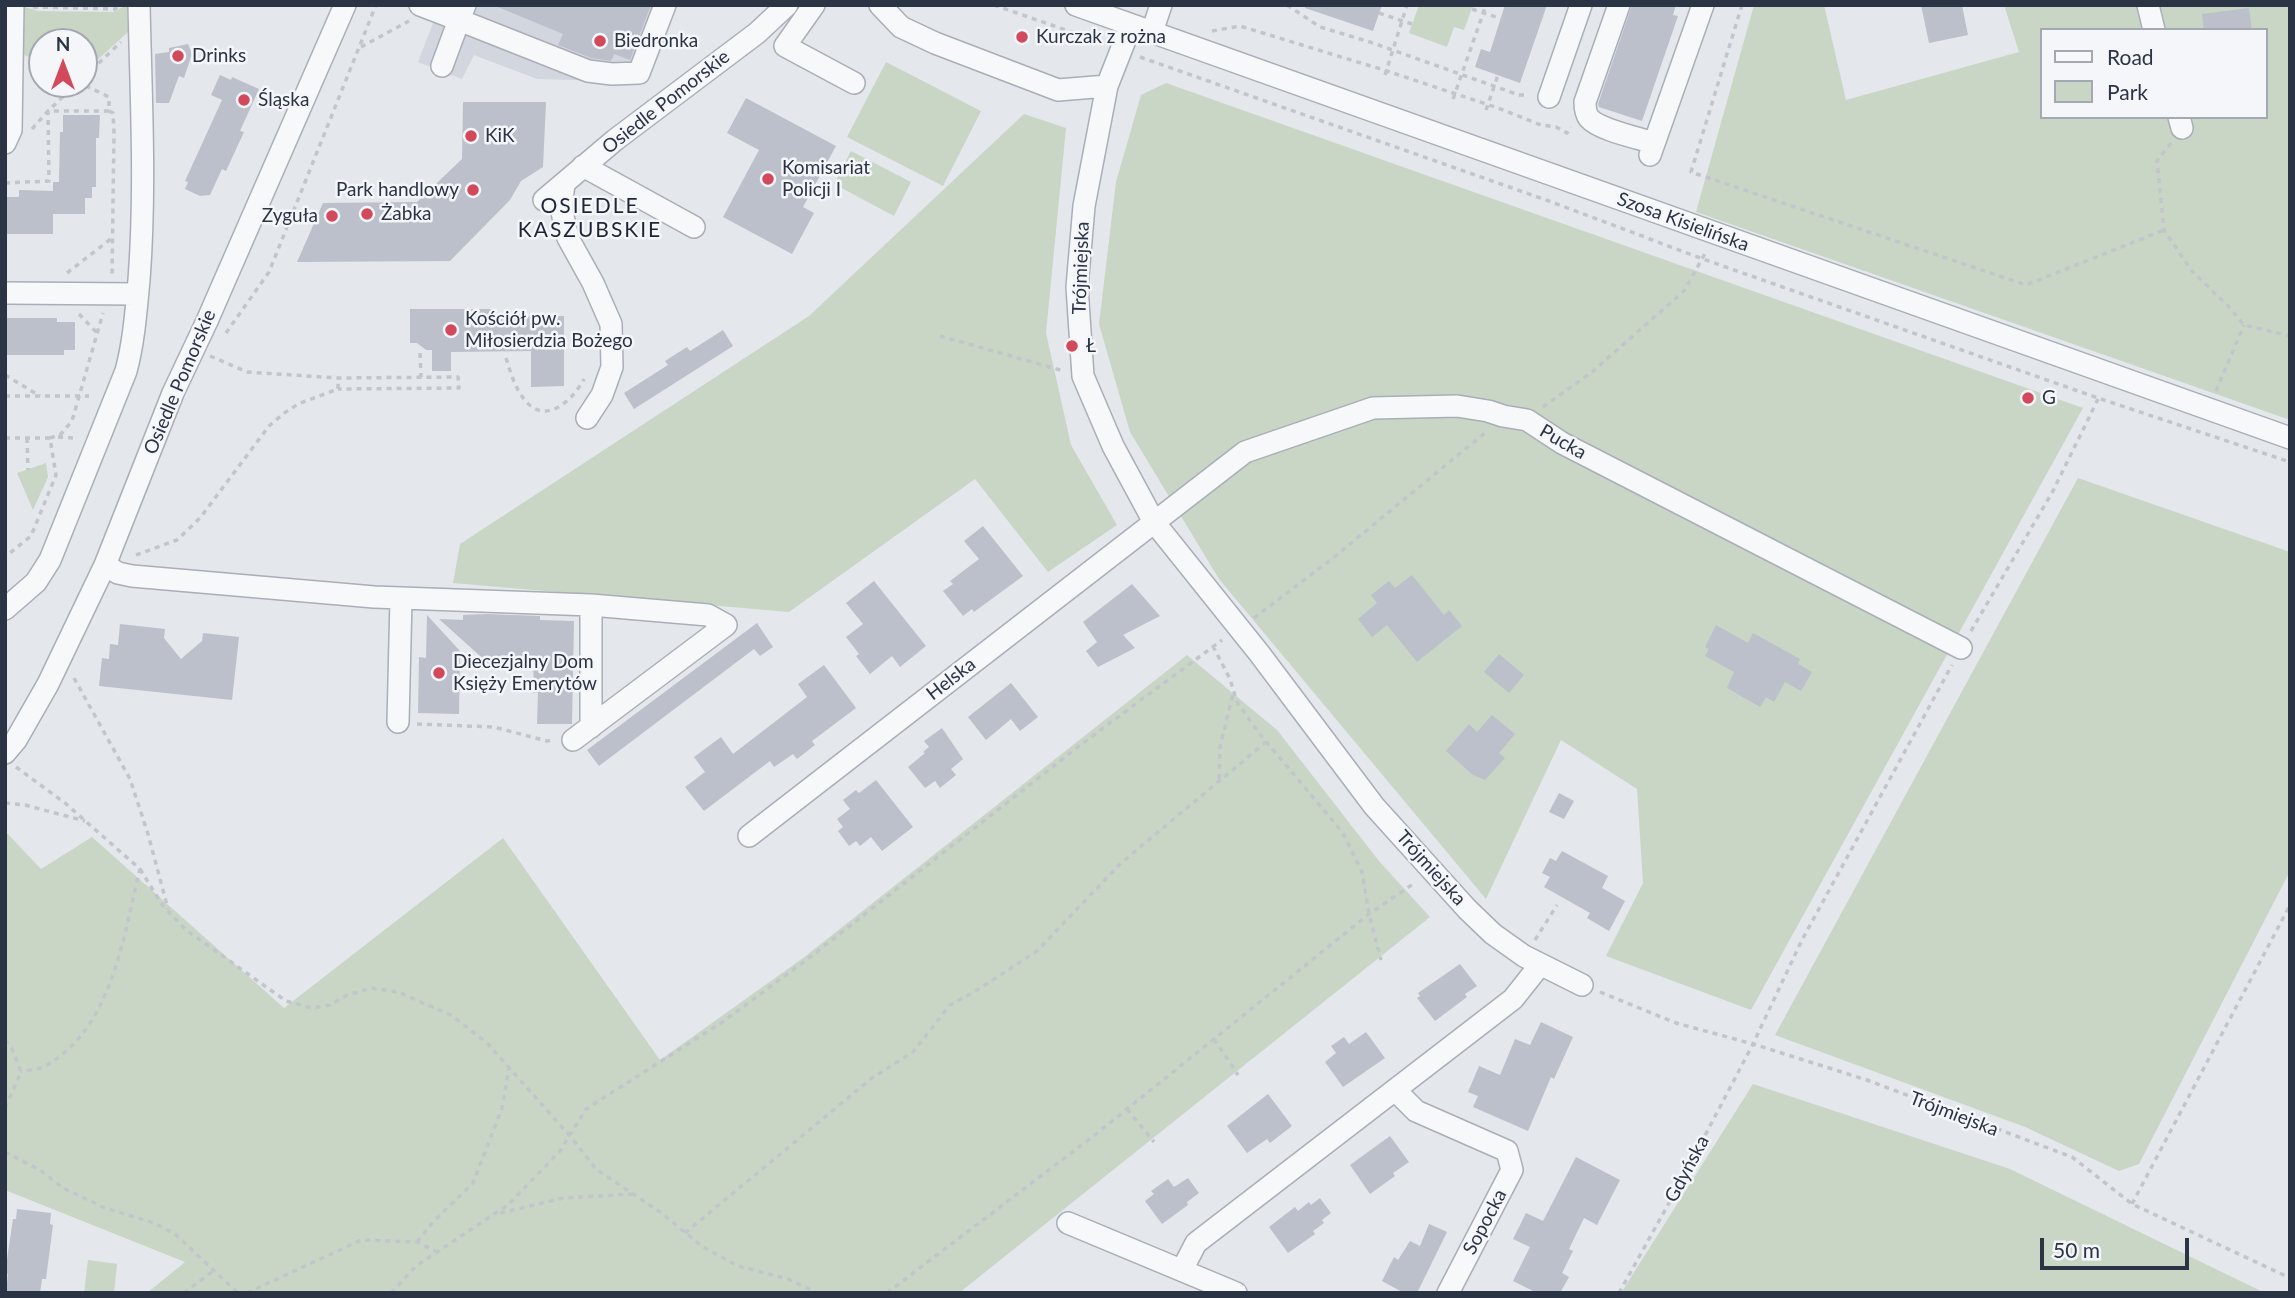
<!DOCTYPE html>
<meta charset="utf-8">
<style>
body{margin:0}
#map{position:relative;width:2295px;height:1298px;overflow:hidden;background:#e4e7ec;font-family:Lato,sans-serif}
canvas{display:block}
.frame{position:absolute;inset:0;border:7px solid #2b3445;pointer-events:none}
.legend{position:absolute;left:2040px;top:28px;width:228px;height:91px;box-sizing:border-box;background:#f4f6f9;border:2px solid #a4a8b1;margin:0;padding:9px 12px;list-style:none;font-size:21px;color:#2b3445}
.legend li{display:flex;align-items:center;gap:14px;height:35px}
.legend b{width:35px;border:2px solid #a4a8b1}
.north{position:absolute;left:28px;top:28px;width:70px;height:70px;box-sizing:border-box;background:#f4f6f9;border:2px solid #a4a8b1;border-radius:50%;rotate:0deg;font-size:19px;font-weight:700;line-height:28px;text-align:center;color:#2b3445}
.north::after{content:'';display:block;margin:auto;width:24px;height:32px;background:#d1495b;clip-path:polygon(50% 0,100% 100%,50% 72%,0 100%)}
.scale{position:absolute;left:2040px;top:1238px;width:149px;height:32px;box-sizing:border-box;border:4px solid #2b3445;border-top:0;padding-left:9px;font-size:21px;line-height:24px;white-space:nowrap;color:#2b3445;-webkit-text-stroke:5px #f4f6f9;paint-order:stroke}
</style>
<div id="map">
<canvas width="2295" height="1298"></canvas>
<div class="frame"></div>
<ul class="legend">
<li><b style="height:9px;background:#f7f8fa"></b>Road</li>
<li><b style="height:19px;background:#c9d6c5"></b>Park</li>
</ul>
<div class="north">N</div>
<div class="scale">50 m</div>
</div>
<script>
const c = document.querySelector('canvas').getContext('2d');
c.lineJoin = 'round';
function fill(path, color) { c.fillStyle = color; c.fill(path, 'evenodd'); }
function trace(path, color, width, dash) { c.strokeStyle = color; c.lineWidth = width; c.lineCap = dash ? 'butt' : 'round'; c.setLineDash(dash || []); c.stroke(path); }
function label(font, color, halo, rows, align = 'center') {
  c.font = font + ' Lato,sans-serif'; c.lineWidth = 5; c.setLineDash([]); c.textBaseline = 'middle'; c.strokeStyle = halo; c.fillStyle = color; for (const [text, x, y, turn = 0] of rows) {
    c.save(); c.translate(x, y); c.rotate((+turn || 0) * Math.PI / 180); c.textAlign = isNaN(turn) ? turn : align; if (halo) c.strokeText(text, 0, 0); c.fillText(text, 0, 0); c.restore();
  }
}
const built = new Path2D(`
 M440,5H676L645,82L537,79L474,55L462,79L418,62Z`);
const green = new Path2D(`
 M18,5L38,11L113,12L127,5L128,32L84,72V42H42V63L18,52Z
 M1419,5H1473L1464,30L1454,27L1447,47L1409,33Z
 M1754,5H1824L1846,100L2019,52L2004,5H2290V420L1696,212ZM2041,30H2265V117H2041Z
 M886,62L981,111L943,186L847,137Z
 M1166,83L2083,408L1751,1010L1606,956L1643,883L1637,789L1561,740L1486,899L1219,579L1130,432L1099,324L1116,182L1141,95Z
 M1024,114L1066,128L1046,333L1071,445L1117,525L1048,572L975,479L789,612L453,583L460,544L809,316Z
 M851,151L911,182L894,216L834,184Z
 M46,463L48,477L33,510L17,473Z
 M2078,478L2290,552V871L2139,1164L2119,1171L2025,1127L1775,1035Z
 M1187,655L1277,730L1379,861L1430,917L959,1293H147L185,1262L5,1190V831L41,869L92,837L284,1008L503,838L660,1060L803,958Z
 M1753,1084L2010,1169L2265,1293H1621Z
 M88,1260L117,1264L114,1293H84Z`);
const building = new Path2D(`
 M493,5H651L630,60L614,54L611,61L591,58L558,45L563,34Z
 M1305,5H1382L1373,31L1305,8Z
 M1505,5H1547L1520,83L1475,67L1481,49L1490,52Z
 M1632,5H1676L1673,15L1678,16L1642,121L1599,107L1598,104Z
 M1921,5H1962L1968,35L1929,43Z
 M2249,8L2252,30H2204L2202,14Z
 M188,44L192,54L184,78L179,76L169,103H156L155,54L169,52V48Z
 M220,75L231,80L232,77L259,89L240,131L244,132L226,171L222,169L210,195L200,196L185,189L188,182L185,181L222,100L211,95Z
 M746,98L836,146L803,207L814,213L792,254L723,217L759,150L727,133Z
 M463,102H546L543,167L521,181L510,200L450,261L297,262L323,203L417,202L462,159Z
 M63,115H100L99,138H96V187H92V198H85V214H53V234H5V197H19V190L53,191V182H59L60,132H63Z
 M410,309H492V317L564,316V386L531,387V351L451,352V371H432V350H426L417,343H410Z
 M7,318H57V322H75V350H64V355H5Z
 M723,330L733,346L634,409L624,393L668,365L665,361L687,347L690,351Z
 M983,526L1023,576L974,612L972,609L963,616L943,591L953,584L950,581L979,559L964,541Z
 M1412,575L1444,615L1449,610L1462,626L1417,662L1387,625L1372,637L1358,619L1377,603L1371,595L1389,581L1395,588Z
 M874,581L926,646L900,667L892,656L870,674L856,656L859,654L846,637L863,624L846,603Z
 M1132,584L1160,616L1123,635L1135,648L1098,667L1086,651L1097,642L1083,622Z
 M485,614L540,616V620L574,621L572,724H537L538,693H533L534,657H509L499,665H490L439,619L463,620V615Z
 M427,615L460,651L459,714L418,713L419,657L426,658Z
 M757,623L773,647L760,656L754,649L599,766L587,750Z
 M120,624L165,629L164,638L181,659L202,641L203,633L239,637L232,700L99,686L102,658L109,659L110,644L118,645Z
 M1716,625L1748,643L1753,633L1800,659L1798,664L1812,672L1801,691L1785,682L1774,702L1766,697L1760,707L1727,688L1734,672L1705,656L1709,649L1705,647Z
 M1499,654L1524,675L1509,693L1484,672Z
 M824,665L856,708L812,741L815,745L797,759L793,754L774,767L770,761L704,811L685,787L705,772L694,757L721,737L733,754L807,697L798,684Z
 M1011,683L1038,717L1020,731L1011,719L986,740L968,717Z
 M1492,715L1515,734L1499,753L1505,758L1485,780L1473,775L1446,751L1469,724L1477,732Z
 M942,728L963,759L951,769L956,775L940,788L935,781L925,788L908,767L925,753L923,752L929,747L924,741Z
 M876,780L913,827L882,851L871,837L860,846L856,841L849,846L838,831L843,827L837,819L850,809L843,800L856,790L859,793Z
 M1559,793L1574,801L1564,819L1549,812Z
 M1562,851L1608,876L1602,888L1625,901L1609,931L1587,918L1590,913L1544,887L1550,877L1542,873L1550,858L1556,861Z
 M1460,964L1477,986L1465,994L1467,997L1435,1021L1417,998L1420,996L1418,993Z
 M1541,1022L1573,1037L1554,1079L1551,1077L1528,1131L1473,1107L1478,1096L1468,1092L1479,1066L1500,1075L1515,1039L1530,1045Z
 M1366,1032L1385,1058L1343,1087L1325,1062L1336,1053L1331,1046L1344,1037L1349,1044Z
 M1268,1094L1292,1126L1270,1143L1267,1139L1247,1153L1227,1126Z
 M1390,1136L1409,1162L1393,1173L1395,1176L1370,1194L1350,1165Z
 M1576,1157L1620,1180L1597,1225L1584,1218L1569,1249L1573,1251L1562,1273L1569,1277L1560,1293H1537L1513,1281L1530,1247L1513,1239L1526,1213L1543,1221Z
 M1188,1178L1199,1193L1187,1202L1188,1205L1162,1224L1145,1201L1154,1194L1151,1191L1168,1179L1174,1187Z
 M1320,1198L1331,1213L1322,1220L1324,1223L1313,1231L1315,1234L1288,1253L1269,1227L1295,1207L1298,1211L1309,1202L1311,1205Z
 M17,1209L51,1213L50,1224L53,1225L46,1279H42L40,1293H6L8,1274L5,1273L13,1219H16Z
 M1429,1224L1447,1232L1417,1293H1404L1382,1281L1394,1257L1398,1260L1410,1241L1420,1246Z`);
const path = new Path2D(`
 M994,5L1103,43
 M1287,5L1320,27L1370,42L1519,95H1529
 M1742,5L1691,172L2026,285L2164,230
 M33,7L115,9L118,6
 M1472,9L1502,19
 M1379,13L1412,24
 M1212,31L1240,26L1387,71L1498,108L1541,125L1556,127L1567,133L1571,127
 M361,47L409,21
 M1140,57L1549,201L1703,259L2098,398L2290,462
 M30,61L42,66
 M1385,75L1407,5
 M84,77L121,42
 M1453,99L1486,5
 M1486,110L1498,75
 M109,111L113,113L114,132L112,275
 M32,129L48,111H109V97L82,84
 M2171,143L2157,161L2164,230L2191,270L2229,307L2244,325L2290,336
 M5,183L49,181L48,111L76,84
 M67,273L112,238
 M79,314L97,333
 M226,333L269,272L376,5
 M940,336L1064,371
 M420,353L421,377
 M210,356L247,372L338,378L458,377L459,388L338,389
 M506,358C510,371 515,388 524,399C545,427 573,400 584,379
 M5,375L40,396
 M2216,391L2244,325
 M5,396H89
 M1543,407L1592,372L1684,291L1707,250
 M58,437L74,438
 M5,438H50L56,475L31,536L5,557
 M27,438L28,470
 M50,438L61,434L72,421L103,313
 M136,555L177,540L200,518L269,426L283,414L298,404L338,389V378
 M1254,618L1333,558L1486,432
 M1971,631L2053,491L2098,399
 M1213,646L1230,679L1237,702L1259,733L1343,833L1362,872L1369,914L1381,960
 M74,678L130,779L148,834L168,909
 M417,724L494,727L547,741L555,740
 M16,767L65,803L140,869C123,937 113,1026 47,1065C40,1069 29,1070 21,1072
 M1219,779L1220,747L1233,694
 M5,803L25,805L85,821
 M140,869L163,906L186,930L286,1001L312,1008L330,1005L347,995L372,988L398,992L451,1015L487,1043L570,1136L596,1169L660,1212L703,1247L738,1266L788,1279L817,1293
 M1535,940L1557,905
 M1600,992L1676,1023L1753,1044L1867,1080L2072,1157L2132,1204L2290,1278
 M1214,1039L1238,1075
 M5,1040L12,1049L21,1072L5,1108
 M1127,1109L1154,1142
 M5,1152L40,1170L63,1188L105,1208L154,1223L175,1234L238,1293
 M2132,1204L2290,905
 M500,1213L564,1198L633,1194
 M685,1233L872,1078L913,1052L950,1005L979,989L1037,951L1121,863L1266,742
 M417,1242L433,1222L473,1183L502,1108L509,1068
 M184,1293L213,1271
 M247,1293L361,1240L417,1242L437,1252
 M391,1293L416,1266L508,1205L560,1151L586,1109L721,1023L805,961L1083,743L1222,640
 M887,1293L1096,1134L1369,914L1416,882
 M1619,1293L1679,1185L1753,1044L1802,940L1952,665`);
const minor = new Path2D(`
 M420,5L459,20L465,5
 M814,5L785,46L854,83
 M880,5L901,27L935,43L1058,90L1107,86
 M1076,5L2290,438
 M1619,5L1585,102C1585,107 1586,114 1589,118C1599,130 1639,138 1654,143
 M2148,5L2154,30
 M1131,25L1107,86L1084,206L1077,287L1083,376L1113,446L1154,522L1259,653L1374,806L1467,909L1493,934L1524,956L1582,985
 M1152,32L1161,5
 M442,66L459,20L588,71L612,74L639,73L665,5
 M1549,97L1581,5
 M2179,117L2182,128
 M5,143L11,130L13,5
 M1650,155L1703,5
 M583,166L694,227
 M564,184L561,208L568,238L593,283L611,324L612,367L602,395L587,418
 M544,200L615,140L757,33L787,5
 M5,293L137,294
 M105,565L118,573L132,576L374,597L591,605L708,615L726,625L573,740
 M591,605V727
 M5,609L36,582L50,560L126,371C134,341 136,311 139,280C146,189 141,97 139,5
 M398,722L401,599
 M5,753L16,740L48,684L105,565L173,393L207,321L345,5
 M749,836L1245,452L1373,408L1457,406L1488,411L1503,416L1527,420L1562,443L1961,648
 M1396,1091L1416,1111L1507,1151L1512,1170L1448,1293
 M1068,1223L1236,1293
 M1182,1270L1196,1243L1513,999L1540,965`);
const markers = [
 [1022,37,7,"#d1495b"],
 [600,41,7,"#d1495b"],
 [178,56,7,"#d1495b"],
 [244,100,7,"#d1495b"],
 [471,136,7,"#d1495b"],
 [768,179,7,"#d1495b"],
 [473,190,7,"#d1495b"],
 [367,214,7,"#d1495b"],
 [332,216,7,"#d1495b"],
 [451,330,7,"#d1495b"],
 [1072,346,7,"#d1495b"],
 [2028,398,7,"#d1495b"],
 [439,673,7,"#d1495b"]
];
const poiNames = [
 ["Kurczak z rożna",1036,37],
 ["Biedronka",614,41],
 ["Drinks",192,56],
 ["Śląska",258,100],
 ["KiK",485,136],
 ["Komisariat",782,168],
 ["Policji I",782,190],
 ["Park handlowy",459,190,"right"],
 ["Żabka",381,214],
 ["Zyguła",318,216,"right"],
 ["Kościół pw.",465,319],
 ["Miłosierdzia Bożego",465,341],
 ["Ł",1086,346],
 ["G",2042,398],
 ["Diecezjalny Dom",453,662],
 ["Księży Emerytów",453,684]
];
const streetNames = [
 ["Osiedle Pomorskie",666,102,-38],
 ["Szosa Kisielińska",1683,222,20],
 ["Trójmiejska",1081,268,-88],
 ["Osiedle Pomorskie",180,382,-67],
 ["Pucka",1563,442,30],
 ["Helska",951,679,-38],
 ["Trójmiejska",1431,868,48],
 ["Trójmiejska",1954,1114,21],
 ["Gdyńska",1687,1169,-62],
 ["Sopocka",1485,1222,-62]
];
const neighbourhoodNames = [
 ["OSIEDLE",590,206],
 ["KASZUBSKIE",590,230]
];
fill(built, '#d2d6de');
fill(green, '#c9d6c5');
fill(building, '#bbc0ca');
trace(minor, '#a9aeb7', 24);
trace(path, '#c2c5cb', 3.5, [5, 5]);
trace(minor, '#f7f8fa', 21);
for (const [x, y, r, color] of markers) { const dot = new Path2D(); dot.arc(x, y, r, 0, 2 * Math.PI); c.fillStyle = color; c.fill(dot); trace(dot, '#f4f6f9', 2.5); }
label('19px', '#2b3445', '#f4f6f9', poiNames, 'left');
label('19px', '#2b3445', '#f4f6f9', streetNames);
c.letterSpacing = '2px';
label('21px', '#1d2536', '#f4f6f9', neighbourhoodNames);
c.letterSpacing = '0px';
</script>
